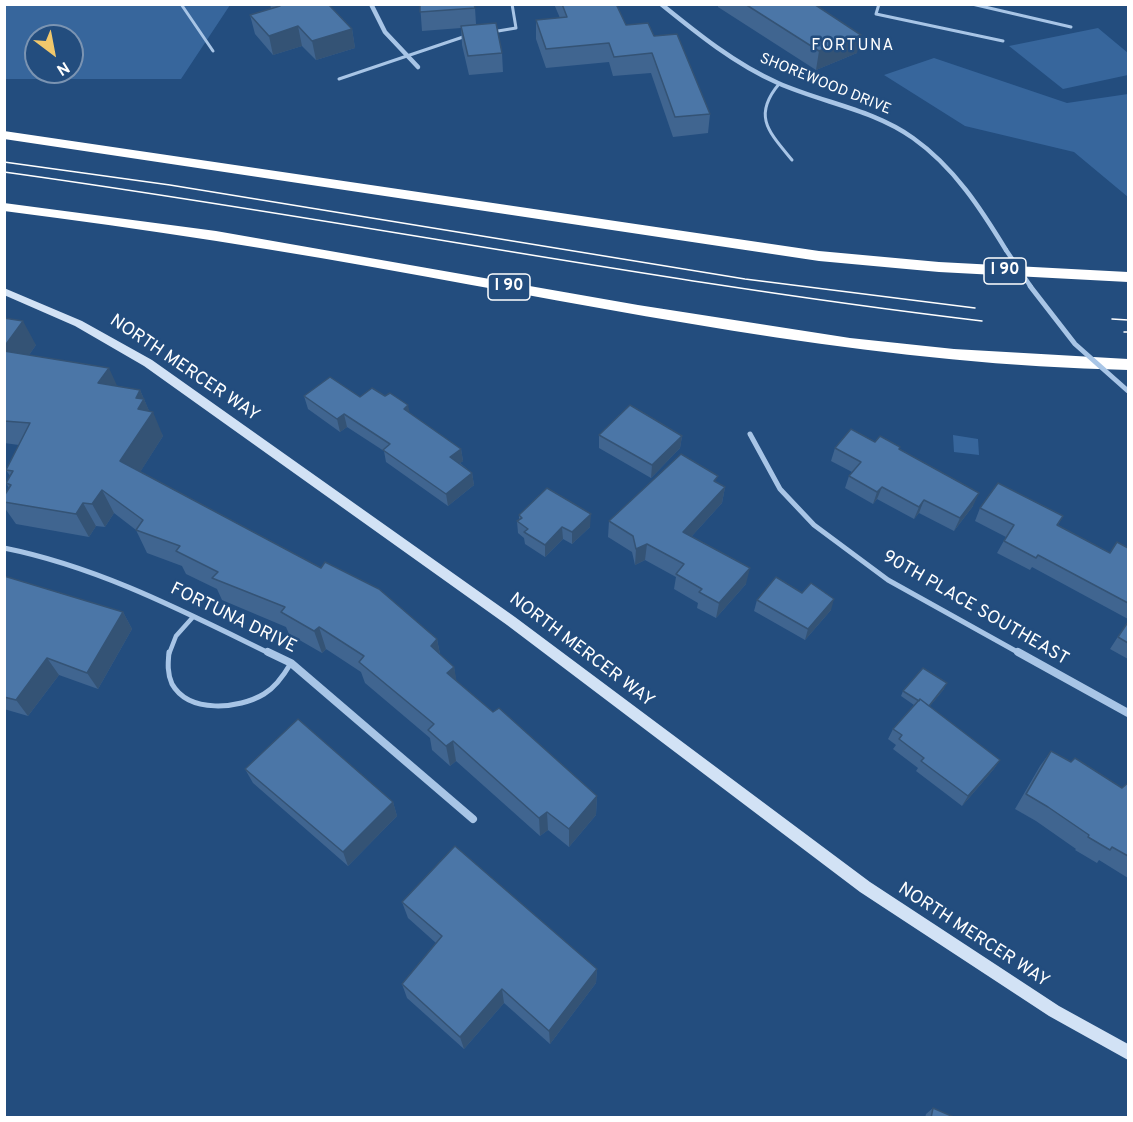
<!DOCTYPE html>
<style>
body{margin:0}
#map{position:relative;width:1133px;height:1122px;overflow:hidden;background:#234d7e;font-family:Overpass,sans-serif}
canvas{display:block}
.frame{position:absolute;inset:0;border:6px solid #fff;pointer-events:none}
.north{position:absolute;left:24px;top:24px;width:60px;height:60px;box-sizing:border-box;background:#234d7e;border:2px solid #7b94b2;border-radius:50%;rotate:148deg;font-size:16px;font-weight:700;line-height:24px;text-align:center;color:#fff}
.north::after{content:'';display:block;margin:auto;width:21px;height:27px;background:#f1c86c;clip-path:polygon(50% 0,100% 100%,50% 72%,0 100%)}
</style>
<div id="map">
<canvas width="1133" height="1122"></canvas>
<div class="frame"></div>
<div class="north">N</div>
</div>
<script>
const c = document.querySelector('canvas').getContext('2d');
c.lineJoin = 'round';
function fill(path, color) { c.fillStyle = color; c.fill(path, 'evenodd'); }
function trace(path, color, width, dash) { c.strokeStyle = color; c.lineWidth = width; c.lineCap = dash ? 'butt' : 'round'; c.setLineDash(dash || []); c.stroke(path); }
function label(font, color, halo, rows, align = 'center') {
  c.font = font + ' Overpass,sans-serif'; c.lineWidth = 5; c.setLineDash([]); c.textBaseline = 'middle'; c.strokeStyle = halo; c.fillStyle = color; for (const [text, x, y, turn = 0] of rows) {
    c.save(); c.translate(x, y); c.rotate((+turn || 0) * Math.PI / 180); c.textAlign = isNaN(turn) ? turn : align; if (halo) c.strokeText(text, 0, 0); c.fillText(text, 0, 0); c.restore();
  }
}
const green = new Path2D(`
 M4,5H230L181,79H5ZM36,36H72V72H36Z
 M1098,28L1128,53V75L1063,89L1009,46Z
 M934,58L1067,103L1128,94V197L1074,152L965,126L884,75Z
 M953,435L978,439L979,455L954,452Z`);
const laneFar2 = new Path2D(`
 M181,4L213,51
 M879,4L876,14L1003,41
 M972,4L1071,27
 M492,32L516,28L512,4
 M339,79L466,36
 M779,84C752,116 769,132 792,160`);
const laneFar1 = new Path2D(`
 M169,654L176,636L193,617`);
const lane = new Path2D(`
 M169,652C168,663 167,673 172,684C189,714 239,709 264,694C276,687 284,675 291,663`);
const streetFar2 = new Path2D(`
 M371,4L385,32L418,67
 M661,4C698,34 735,64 778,83C823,103 872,109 913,138C954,167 981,209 1006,250`);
const streetFar1 = new Path2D(`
 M750,434L780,489L814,525L888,580L1021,654
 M4,548C99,567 185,612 271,654`);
const street = new Path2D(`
 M268,652L291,663L473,819
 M1018,652L1128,713`);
const secondary = new Path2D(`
 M4,288L82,321L152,360L515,617L870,882L1059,1006L1128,1044V1060L1049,1016L860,892L507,625L144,366L75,326L4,295Z`);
const highway = new Path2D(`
 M4,131L819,251L939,262L1128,272V282L939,272L819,261L4,139Z
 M4,203L216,231L638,305L850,338L954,349L1128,359V370C892,365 660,319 428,277C287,251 146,229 4,211Z`);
const tram = new Path2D(`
 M4,162L170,185L745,279L975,308
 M4,172C331,217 654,282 982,321
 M1112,319L1128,320
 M1124,332H1128`);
const streetBridgeFar1 = new Path2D(`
 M1006,250L1031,287`);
const streetBridge = new Path2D(`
 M1030,286L1075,344L1128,391`);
const wall = new Path2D(`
 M270,4H328L352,29L355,48L316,60L302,46L273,55L255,34L250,15L271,9Z
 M420,4L475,8L476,24L502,53L503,72L469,75L462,45L461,28L422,31Z
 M554,4H616L626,25L654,36L710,114L708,133L673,137L651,73L613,76L609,62L546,68L536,39V20L560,18Z
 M718,4H814L857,53L816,70L718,7Z
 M4,318L36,345L29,355L118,386L140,390L149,411L163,436L140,472L437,639L440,654L454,667L456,681L493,712L597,796L596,815L569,847L548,830L540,836L456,761L450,766L432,750L430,738L365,683L361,672L326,649L322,653L289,634L286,627L222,600L217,589L186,574L182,566L147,553L136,530L114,513L105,527L96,526L89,537L16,524L4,507V496L9,488L6,483L10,476L6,470L19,445L4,443Z
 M304,396L410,413L461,449L463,461L460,463L472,473L474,485L448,506L386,462L384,451L347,427L340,432L308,409Z
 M599,435L682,436L680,448L651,478L599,448Z
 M875,442L900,450L973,506L954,531L919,513L914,519L877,499L873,504L845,488L849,476L852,472L831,461L835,448Z
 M717,482L725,487L722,503L691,537L746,584L716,618L697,608L698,603L674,589L676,577L645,560L635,565L632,552L608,537L609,521Z
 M980,508L1063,516L1058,525L1110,553L1128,548V619L1032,567L1030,570L997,553L1006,537L975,521Z
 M519,515L590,527L572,544L563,539L545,557L525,544L524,538L518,533L517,521L519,520Z
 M4,576L123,612L132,629L98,689L59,675L28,716L4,709Z
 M757,600L831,610L805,640L754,611Z
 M1128,621V659L1110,649Z
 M944,689L929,707L1000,760L993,770L962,806L916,771L918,768L893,749L896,745L888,739L893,729L914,705L901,696L903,691Z
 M1051,751L1122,788L1128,783V878L1099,860L1097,863L1075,850L1076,849L1036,821L1015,809L1040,766Z
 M245,769L393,802L397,816L348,866L253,783Z
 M402,902L597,969L596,983L550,1044L504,1003L464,1049L407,998L402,984L436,943L408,918Z
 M933,1108L956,1118H925L926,1114Z`);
const shadedWall = new Path2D(`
 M298,26L302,46L273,55L269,36Z
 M352,29L355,48L316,60L312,41Z
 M861,35L857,53L816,70L819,51Z
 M23,321L36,345L15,375L4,355V347Z
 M109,368L120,392L98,383Z
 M140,390L151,415L153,412L163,436L132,485L120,461L138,409L136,398Z
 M408,405L411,418L404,409Z
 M344,414L347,427L340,432L337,419Z
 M682,436L680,448L651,478L652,465Z
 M461,449L463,461L452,469L450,457Z
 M472,473L474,485L448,506L446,494Z
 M725,487L722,503L681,548L683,532Z
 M882,487L877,499L873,504L877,492Z
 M102,490L114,513L105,527L92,504Z
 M979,493L973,506L954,531L960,518Z
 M924,500L919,513L914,519L919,507Z
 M83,503L96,526L89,537L76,514Z
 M591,514L590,527L572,544V532Z
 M562,527L563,539L545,557V545Z
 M647,544L645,560L635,565L636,549Z
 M750,568L746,584L716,618L719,603Z
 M834,599L831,610L805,640L808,629Z
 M123,612L132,629L98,689L87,673Z
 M319,627L326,649L322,653L314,631Z
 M437,639L441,660L431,646Z
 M47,658L59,675L28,716L16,700Z
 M454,667L458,688L447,673Z
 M947,683L944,689L925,712L928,707Z
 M453,741L456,761L450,766L446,746Z
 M1000,760L993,770L962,806L968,796Z
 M597,796L596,815L569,847V829Z
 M393,802L397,816L348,866L343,852Z
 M547,812L548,830L540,836L539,818Z
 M597,969L596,983L550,1044L549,1031Z
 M502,989L504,1003L464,1049L460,1037Z`);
const building = new Path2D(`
 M279,4H328L352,29L312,41L298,26L269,36L250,15L280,6Z
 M420,4H474L475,8L420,12Z
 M562,4H616L626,25L648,23L654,36L677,34L710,114L675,117L652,53L614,57L609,43L546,49L536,20L567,17Z
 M745,4H814L861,35L819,51Z
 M496,23L502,53L468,56L461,26Z
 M4,318L23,321L4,347Z
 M4,351L109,368L98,383L140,390L136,398L144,399L138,409L153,412L120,461L321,568L325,562L379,589L437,639L431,646L454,667L447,673L493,712L499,708L597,796L569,829L547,812L539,818L453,741L446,746L428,730L434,724L359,662L364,656L319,627L314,631L281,612L285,607L212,578L218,572L176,551L180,546L136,530L143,520L102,490L92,504L83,503L76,514L4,502V496L11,485L6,483L13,471L6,470L30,423L4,421Z
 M330,377L360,397L372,388L385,396L390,393L408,405L404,409L461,449L450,457L472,473L446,494L383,450L390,444L344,414L337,419L304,396Z
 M630,405L682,436L652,465L599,435Z
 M851,429L875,442L880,436L900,447L899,449L979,493L960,518L924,500L919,507L882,487L877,492L849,476L861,462L835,448Z
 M681,454L718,476L714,481L725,487L683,532L750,568L719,603L699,592L702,589L676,574L684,564L647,544L636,549L633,536L609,521Z
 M998,483L1063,516L1057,525L1110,553L1117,542L1128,548V603L1038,555L1036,558L1004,541L1014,525L980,508Z
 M547,488L591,514L572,532L562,527L545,545L524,532L528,529L517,521L522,518L519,515Z
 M4,576L123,612L87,673L47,658L16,700L4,697Z
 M776,577L802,593L811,583L834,599L808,629L757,600Z
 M1128,622V643L1118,637Z
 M923,668L947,683L929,706L920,699L919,701L903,691Z
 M920,699L1000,760L968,796L921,761L924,758L899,739L902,735L893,729Z
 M298,719L393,802L343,852L245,769Z
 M1051,751L1071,762L1075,758L1122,788L1128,783V856L1112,847L1110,850L1088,837L1089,835L1048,807L1026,794Z
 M455,846L597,969L549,1031L502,989L460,1037L402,984L442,936L402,902Z
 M933,1108L956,1118H931Z`);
const farStreetnames = [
 ["SHOREWOOD DRIVE",825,85,22]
];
const farNeighbourhoodnames = [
 ["FORTUNA",853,47]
];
const shields = [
 [1005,271,42],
 [509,287,42]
];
const shieldNames = [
 ["I 90",1005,271],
 ["I 90",509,287]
];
const streetNames = [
 ["NORTH MERCER WAY",184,369,34],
 ["90TH PLACE SOUTHEAST",975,609,30],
 ["FORTUNA DRIVE",233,619,26],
 ["NORTH MERCER WAY",581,651,37],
 ["NORTH MERCER WAY",973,936,33]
];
fill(green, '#37669c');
trace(laneFar2, '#a8c5e6', 3);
trace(laneFar1, '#a8c5e6', 4.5);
trace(lane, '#a8c5e6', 5);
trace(streetFar2, '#a8c5e6', 4.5);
trace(streetFar1, '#a8c5e6', 5);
trace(street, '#a8c5e6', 8);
fill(secondary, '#d2e2f5');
fill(highway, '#fff');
trace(tram, '#fff', 1.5);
trace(streetBridgeFar1, '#a8c5e6', 4.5);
trace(streetBridge, '#a8c5e6', 5);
fill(wall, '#406590');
fill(shadedWall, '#345375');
fill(building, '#4b76a7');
trace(building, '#345375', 1.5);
label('15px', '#fff', '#234d7e', farStreetnames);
c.letterSpacing = '1.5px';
label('16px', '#fff', '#234d7e', farNeighbourhoodnames);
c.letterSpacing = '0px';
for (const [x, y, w] of shields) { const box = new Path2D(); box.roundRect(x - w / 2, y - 13, w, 26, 4.5); c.fillStyle = '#234d7e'; c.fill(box); trace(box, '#fff', 1.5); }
label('bold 16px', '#fff', null, shieldNames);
label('18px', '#fff', '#234d7e', streetNames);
</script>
